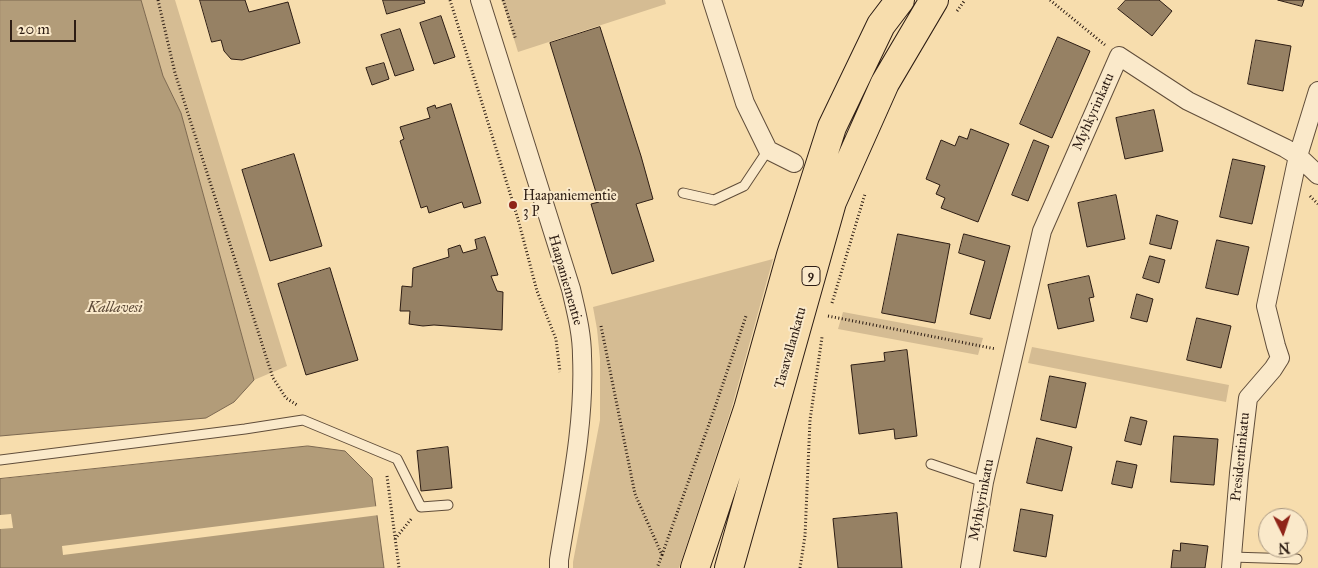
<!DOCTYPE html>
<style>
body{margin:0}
#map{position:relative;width:1318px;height:568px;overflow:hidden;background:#f7ddad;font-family:"IM FELL Great Primer",serif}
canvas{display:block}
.north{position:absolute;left:1258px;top:508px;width:50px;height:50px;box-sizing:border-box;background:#fae9ca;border:1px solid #a89781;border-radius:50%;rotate:176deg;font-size:14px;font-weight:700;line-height:20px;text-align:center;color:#2d1d14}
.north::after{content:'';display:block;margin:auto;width:18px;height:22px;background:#8f2418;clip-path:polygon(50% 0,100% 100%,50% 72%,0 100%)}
.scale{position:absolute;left:10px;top:20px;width:66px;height:22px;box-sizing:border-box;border:2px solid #2d1d14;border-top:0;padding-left:6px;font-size:15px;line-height:18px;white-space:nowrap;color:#2d1d14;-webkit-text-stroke:4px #fae9ca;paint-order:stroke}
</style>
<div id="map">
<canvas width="1318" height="568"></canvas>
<div class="north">N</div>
<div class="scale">20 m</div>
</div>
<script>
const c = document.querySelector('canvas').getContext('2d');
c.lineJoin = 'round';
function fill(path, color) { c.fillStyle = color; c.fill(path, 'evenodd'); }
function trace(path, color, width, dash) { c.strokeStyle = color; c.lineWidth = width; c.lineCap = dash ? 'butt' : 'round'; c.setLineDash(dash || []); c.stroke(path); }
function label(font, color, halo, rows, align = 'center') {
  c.font = font + ' "IM FELL Great Primer",serif'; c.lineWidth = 4; c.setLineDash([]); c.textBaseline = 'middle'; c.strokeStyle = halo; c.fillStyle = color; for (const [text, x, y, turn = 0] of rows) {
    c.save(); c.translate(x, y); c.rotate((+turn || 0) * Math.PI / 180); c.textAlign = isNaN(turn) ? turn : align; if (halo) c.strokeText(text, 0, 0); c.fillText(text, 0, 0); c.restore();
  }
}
const green = new Path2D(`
 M141,0H175L287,366L254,380L181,113L163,76Z
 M502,0H665L666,4L518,52Z
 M773,259L731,410L679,568H573V562L600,420V359L597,329L593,307Z
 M843,312L983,338L978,355L838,329Z
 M1032,347L1229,385L1226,402L1028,363Z`);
const water = new Path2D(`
 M0,0H141L163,76L181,113L254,380L234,402L206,418L0,436Z
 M308,446L345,451L372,478L384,568H0V479Z`);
const pier = new Path2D(`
 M378,506L379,515L63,555L62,546Z
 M11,514L13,528L0,529V515Z`);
const building = new Path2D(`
 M200,0H245L249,12L288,2L300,43L242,60L231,59L224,51L221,40L212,42Z
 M383,0H424L425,3L387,14Z
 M1126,0H1159L1172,11L1152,36L1118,9Z
 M1278,0H1304L1302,6Z
 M441,16L455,57L434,64L420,23Z
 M600,27L641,156L653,199L636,204L654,261L612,274L591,204L599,202L550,43Z
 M400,29L414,70L395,76L381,35Z
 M1058,37L1090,51L1052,138L1020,124Z
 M1256,40L1291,46L1283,91L1248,84Z
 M384,63L389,79L372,85L366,68Z
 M451,104L481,203L464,208L462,202L429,213L427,206L421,208L400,141L404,139L400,127L430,118L427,108L435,105L436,108Z
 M1154,110L1163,151L1125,159L1116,118Z
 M971,129L1009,144L978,222L941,208L945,198L936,194L940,185L926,179L941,140L955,146L959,136L967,139Z
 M1034,140L1049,146L1028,201L1012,195Z
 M294,154L322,246L270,261L242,170Z
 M1233,159L1265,166L1252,224L1220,217Z
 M1116,195L1125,239L1087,247L1078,203Z
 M1157,215L1178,221L1171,249L1150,244Z
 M898,234L950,244L935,323L882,313Z
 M964,234L1010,246L990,319L970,314L985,261L959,253Z
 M485,237L498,275L491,276L497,291L503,292L502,330L434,325L423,326L409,324L410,311H400L402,286L412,287L413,268L449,257L448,249L460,245L463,253L477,249L475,240Z
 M1217,240L1249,247L1238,295L1206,288Z
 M1150,256L1165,260L1159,283L1143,278Z
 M330,268L358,360L306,375L278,284Z
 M1089,276L1094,297L1089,298L1094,321L1058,329L1048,285Z
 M1137,294L1153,299L1147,322L1131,318Z
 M1197,318L1231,326L1221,368L1187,360Z
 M907,350L917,436L895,439L894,429L859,434L851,365L885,361L884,353Z
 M1050,376L1086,383L1076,428L1041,420Z
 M1131,417L1147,421L1141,445L1125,441Z
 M1174,436L1218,439L1214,485L1171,482Z
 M1037,438L1072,447L1062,491L1027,483Z
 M448,447L452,488L421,491L417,451Z
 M1117,461L1137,465L1132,488L1112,484Z
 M1021,509L1053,515L1046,557L1014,551Z
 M897,513L902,568H838L833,519Z
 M1181,543L1208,546L1205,568H1171L1173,550L1180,551Z`);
const path = new Path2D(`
 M158,0L175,73L273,378L286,398L297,405
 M450,0L518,219L537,291L556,339L560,372
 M503,0L516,40
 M1050,0L1105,45
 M957,11L965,0
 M1310,196L1318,204
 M832,303L865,194
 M828,316L996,349
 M601,326L635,494L662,555L657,568
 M387,476L399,568
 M395,539L412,518
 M662,555L713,413L746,316
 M800,568L805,536L810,420L822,337`);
const service = new Path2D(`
 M683,193L714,200L744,186L768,150
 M0,460L245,429L303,420L397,459L421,507L448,505
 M931,464L984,482
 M1231,557L1297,559`);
const minor = new Path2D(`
 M480,0L571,289C576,311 582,333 582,356C585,425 570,492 559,560V568
 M712,0L745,103L768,150L794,163
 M1318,91L1298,156L1318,175
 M970,568L984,482L1042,231L1119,56L1188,101L1285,148L1298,156L1266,306L1276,346L1280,358L1273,369L1248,398L1239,473L1231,568`);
const primary = new Path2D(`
 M695,568L748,409L791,255L832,127L881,25L900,0
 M729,568L832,202L885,83L934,0`);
const markers = [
 [513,205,5,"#8f2418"]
];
const shields = [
 [811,276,18]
];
const shieldNames = [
 ["9",811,276]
];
const streetNames = [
 ["Myhkyrinkatu",1094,112,-66],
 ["Haapaniementie",565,280,74],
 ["Tasavallankatu",791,348,-74],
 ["Presidentinkatu",1241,457,-84],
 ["Myhkyrinkatu",982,500,-79]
];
const poiNames = [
 ["Haapaniementie",523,197],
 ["3 P",523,213]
];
const waterNames = [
 ["Kallavesi",115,308]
];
fill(green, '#d5bc93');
fill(water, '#b29c79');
trace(water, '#7d6951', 1);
fill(pier, '#f7ddad');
fill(building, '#968164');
trace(building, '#2d1d14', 1);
trace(service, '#604d3a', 11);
trace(minor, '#604d3a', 20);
trace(primary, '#2d1d14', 30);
trace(path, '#2d1d14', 3, [1, 2.5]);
trace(service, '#fae9ca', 9);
trace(minor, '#fae9ca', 18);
trace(primary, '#f7ddad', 28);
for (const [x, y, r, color] of markers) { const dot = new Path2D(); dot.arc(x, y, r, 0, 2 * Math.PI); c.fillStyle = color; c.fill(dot); trace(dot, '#fae9ca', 2); }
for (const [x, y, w] of shields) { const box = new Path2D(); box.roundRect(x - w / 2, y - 9.5, w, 19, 4); c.fillStyle = '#fae9ca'; c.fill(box); trace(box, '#2d1d14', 1); }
label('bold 12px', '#2d1d14', null, shieldNames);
label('14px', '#2d1d14', '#fae9ca', streetNames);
label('14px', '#2d1d14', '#fae9ca', poiNames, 'left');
label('italic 15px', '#5c4937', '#fae9ca', waterNames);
</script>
